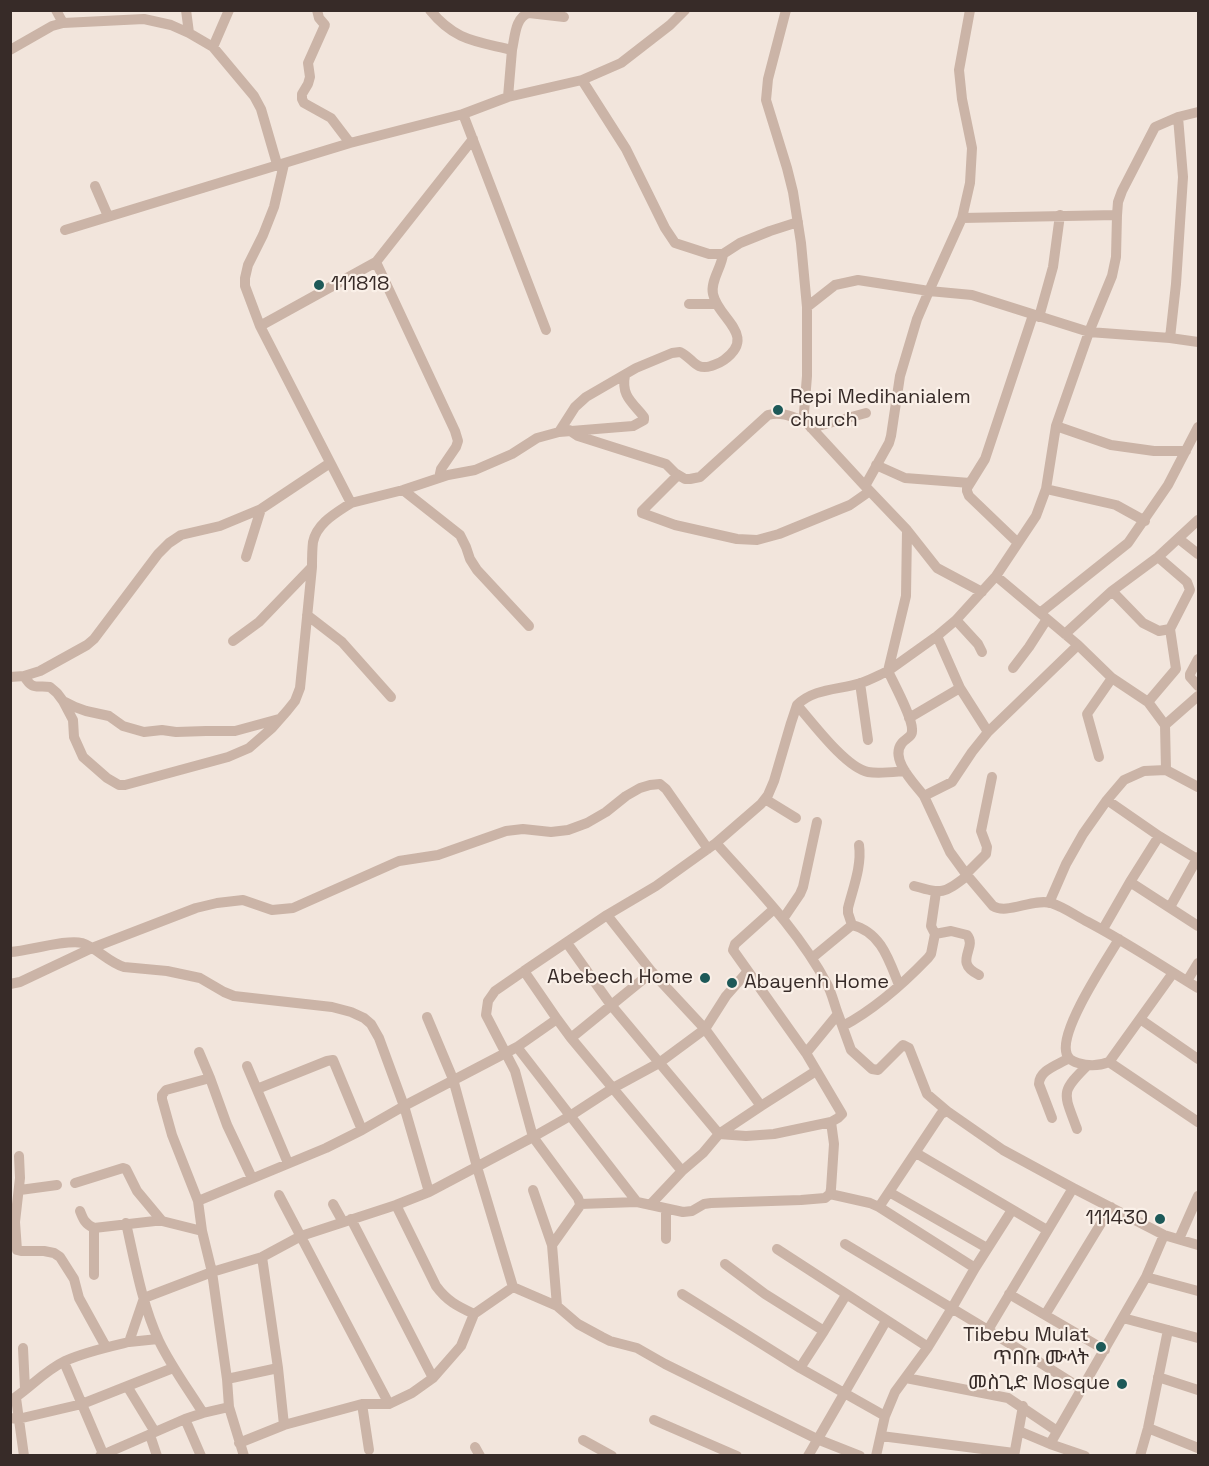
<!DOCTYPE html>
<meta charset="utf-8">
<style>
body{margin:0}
#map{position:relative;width:1209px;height:1466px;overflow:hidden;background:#f2e5dc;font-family:"Space Grotesk",sans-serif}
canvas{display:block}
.frame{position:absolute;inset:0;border:12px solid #372b28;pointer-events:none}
</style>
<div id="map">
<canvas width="1209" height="1466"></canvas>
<div class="frame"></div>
</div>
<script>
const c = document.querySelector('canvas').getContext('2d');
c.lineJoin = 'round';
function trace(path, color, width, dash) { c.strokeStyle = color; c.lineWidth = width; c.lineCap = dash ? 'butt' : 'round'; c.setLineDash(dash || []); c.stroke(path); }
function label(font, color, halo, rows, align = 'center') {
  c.font = font + ' "Space Grotesk","Noto Sans Ethiopic",sans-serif'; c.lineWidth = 4.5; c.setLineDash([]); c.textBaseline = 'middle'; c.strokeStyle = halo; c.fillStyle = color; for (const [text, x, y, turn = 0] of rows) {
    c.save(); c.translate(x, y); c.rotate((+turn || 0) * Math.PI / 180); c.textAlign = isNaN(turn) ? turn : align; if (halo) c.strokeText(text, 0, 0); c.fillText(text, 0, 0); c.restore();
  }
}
const minor = new Path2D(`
 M56,10L63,23
 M186,10L189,33
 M317,10L319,18L325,25L308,63L310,77L308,84L302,94V99L304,103L331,118L350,143
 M430,10C455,41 476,41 512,50L508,97
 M786,10L768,79L766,100L787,168L793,192L801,243L807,307V376L804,413L806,422L865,486
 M970,10L959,70L962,99L972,148L970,183L962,218L929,291L972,295L1089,332L1170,338L1198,342
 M213,47L229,10
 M10,50L52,26L63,23L144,19L171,25L189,33L213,47L254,96L261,109L277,164
 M512,50C515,37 515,17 529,13L564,17
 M582,80L626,149L665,228L675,243L709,254H723L740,243L770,231L798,222
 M463,114L546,330
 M473,139L376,262L260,326L351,503L403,490L448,475L475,470L512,454L537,438L559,432L633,426L644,420V417C632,402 621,396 625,375
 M95,186L108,216
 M962,218L1117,215
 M65,230L350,143L463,114L508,97L582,80L621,63L670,25L685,10
 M376,262L455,431L458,441L456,447L441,469L439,478
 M689,304H717
 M807,307L835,285L858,280L929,291L917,319L900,376L891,436L889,443L865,486L907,530
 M1039,317L1053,267L1060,215
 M260,326L245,286V278L248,265L263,235L274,207L284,164
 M1170,338L1176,284L1183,177L1178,117
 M1056,426L1111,445L1154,451H1186
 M811,428L866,413
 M569,430L578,436L666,464L675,473L685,479H690L700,477L768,415C781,411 793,417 806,422
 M559,432L575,407L586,397L636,368L672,353L680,352C693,358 695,371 711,366C716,364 720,363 724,360C758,335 718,319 713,294C710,281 722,267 723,254
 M876,465L905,478L970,483
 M678,475L642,511V513L675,525L737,539L757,540L779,534L850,505L870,491
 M1046,489L1116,505L1145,521
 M403,490L460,535L466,547L470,559L477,570L529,626
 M1179,539L1198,554
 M1018,543L969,496L967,491V488L985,459L1033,315
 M246,557L261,509
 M996,576L1078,645L1112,678L1148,702L1165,725L1166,770
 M1112,591L1143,623L1159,631L1170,629
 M1040,613L1128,543L1168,485L1198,427
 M307,615L342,642L391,697
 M956,620L978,644L982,652
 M1065,634L1112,591L1158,557L1198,520
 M937,636L960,688L988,732
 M233,641L259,622L312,567C312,558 312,550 313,542C317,523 336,513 351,503
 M1078,645L988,732L972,752L952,782L924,796L950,852L966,874L993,906C1007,915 1033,898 1051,903C1064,907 1076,916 1088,922C1126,942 1162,966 1198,988
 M1198,659L1190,674V677L1198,686
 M1013,668L1029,647L1047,619
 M24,676C33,691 36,685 50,687L57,693L63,701L75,707L86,711L109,716L123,726L144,732L162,730L176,732L206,731H235L279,719
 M10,677L24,676L40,671L87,645L94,639L158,554L169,543L181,535L220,526L261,509L330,463
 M860,683L868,740
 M63,701L73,720L74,737L83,757L107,778L119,785H125L228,757L249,748L272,728L287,711L295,701L300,688L312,567
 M1148,702L1176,669L1170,629L1190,590L1187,582L1158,557
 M909,718L960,688
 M1165,725L1198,696
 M1099,757L1087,714L1112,678
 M905,771C893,772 879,774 868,772C846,768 812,722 797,705C814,688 839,690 861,683C870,680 879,675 888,671L906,596L907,530L937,568L982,592
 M924,796C915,784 889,759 902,743C906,738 913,737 912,729C912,717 894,684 888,671L937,636L956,620L996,576L1036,516L1046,489L1056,426L1089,332L1112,276L1116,257L1117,215L1118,202L1122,191L1155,127L1178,117L1198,112
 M765,799L796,818
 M1107,800L1159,836L1197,859
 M1159,836L1130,882L1198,926
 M716,843C755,887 799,931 827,984C832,993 834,1004 838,1014L806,1053
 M966,874L986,854L987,847L981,831L992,777
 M914,886C943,894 943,894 967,876
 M1049,903L1066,864L1083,834L1107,800L1124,780L1144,771L1166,770L1198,787
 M1170,907L1198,857
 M607,915L652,972L705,1029L761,1106L719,1134L703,1153L682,1171L650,1205
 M783,919L800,894L803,887L817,822
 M852,925C881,932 889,960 899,985
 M1103,929L1130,882
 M935,934L951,931L967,935C978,948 952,962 979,975
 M1119,939C1106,961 1062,1026 1066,1051C1067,1058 1071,1061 1078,1063C1088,1066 1099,1066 1109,1062L1173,973
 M567,943L611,1005L719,1134L746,1136L774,1134L831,1122L838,1118L842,1114L806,1053L733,950L735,944L774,909
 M10,952C29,951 66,939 82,943C97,948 108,962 124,967L167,971L200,978L224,992L234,996L332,1007L351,1012L364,1018L371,1024L379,1038L404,1106L429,1192
 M812,958L852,925L848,913V908C853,888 862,866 859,845
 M524,971L495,991L488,1001L486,1015L515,1071L533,1137L578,1198L580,1204L579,1207L552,1245L557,1306
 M1187,981L1198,963
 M10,984L20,982L92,948L196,908L217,903L243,900L272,910L293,908L399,861L438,855L506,831L523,829L551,832L568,830L587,823L606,812L626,796L640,788L650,785L660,784L666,789L708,849
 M838,1014L851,1050L872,1069L878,1070L903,1045L909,1048L927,1094L947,1111L1003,1150L1073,1188L1164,1235L1198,1245
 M427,1017L453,1079L477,1167L513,1287L557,1306L578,1324L602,1337L610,1341L637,1348L665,1364L817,1439L860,1456
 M1140,1019L1198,1059
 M843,1026C875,1009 903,984 928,958L931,954L935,934L931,926L936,892
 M571,1038L652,972
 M517,1047L637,1202
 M199,1052L210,1078L227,1125L252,1178
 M1109,1062L1198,1122
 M247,1066L288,1163
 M210,1078L166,1090L162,1095V1099L172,1135L198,1201L202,1231L212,1272L227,1379L229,1407L244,1456
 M257,1089L327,1061L333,1060L362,1130
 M761,1106L816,1071
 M1052,1118L1039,1084C1039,1070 1058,1065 1069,1058
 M1077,1129C1064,1093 1059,1093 1088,1065
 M916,1153L1047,1230
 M19,1156L20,1178L15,1222L17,1250L21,1251H44L54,1253L60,1257L74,1279L79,1298L106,1347
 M682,1171L571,1038L557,1019L524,971L607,915L656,886L716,843L761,804L768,795L774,781L791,723L797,705
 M75,1183L123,1168L126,1169L137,1191L162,1221
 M20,1190L57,1185
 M533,1190L552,1245
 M889,1192L987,1248
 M830,1194L831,1189L834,1144L831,1122
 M279,1195L389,1404
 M198,1201L326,1148L362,1130L404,1106L517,1047L557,1019
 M333,1204L343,1222
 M580,1204L637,1202L683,1212L692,1211L704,1204L711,1203L801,1200L825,1198L830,1194L870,1203L879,1207L941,1114L947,1111
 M396,1205L436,1286C447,1301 457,1306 474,1314
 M879,1207L975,1268
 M666,1209V1239
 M80,1211C83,1219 85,1224 94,1228L155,1221H162L202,1231
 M351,1219L433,1378
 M126,1223C135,1263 142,1304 159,1341C171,1366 188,1389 203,1413
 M94,1228V1275
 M1179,1239L1198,1196
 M845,1244L988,1330L1082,1389
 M777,1249L928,1347
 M262,1257L278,1368L284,1425
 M725,1264L765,1294L824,1331L846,1295
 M1146,1277L1198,1291
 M682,1294L800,1368L885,1416
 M1009,1294L1105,1350
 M1045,1315L1111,1207
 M1123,1318L1198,1338
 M988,1330L1073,1188
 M129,1342L158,1339
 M23,1348L25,1389
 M64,1362L104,1456
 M800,1368L824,1331
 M1158,1377L1198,1390
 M906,1378L1008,1398L1057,1431
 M227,1379L278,1368
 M127,1386L155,1432
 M16,1398L24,1456
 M10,1401C29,1389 44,1371 65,1361C85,1352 108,1347 129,1342L144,1298L212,1272L262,1257L301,1236L396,1205L429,1192L533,1137L570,1116L613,1088L659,1063L705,1029L726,996L748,971
 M362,1404L369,1450
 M10,1418L18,1419L82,1404L173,1368
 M185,1419L201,1456
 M654,1420L737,1456
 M1148,1428L1198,1448
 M1019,1431L1050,1444L1085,1456
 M150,1435L157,1456
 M881,1436L1014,1453
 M583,1440L612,1456
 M239,1443L284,1425L362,1404H389L412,1393L433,1378L461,1346L474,1314L513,1287
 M1050,1444L1146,1277L1164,1235
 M475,1447L480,1456
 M100,1456L185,1419L203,1413L229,1407
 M808,1456L886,1321
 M876,1456L885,1416L895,1392L928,1347L952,1308L975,1268L1012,1210
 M1014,1456L1023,1406
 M1140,1456L1148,1428L1168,1330`);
const markers = [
 [319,285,6,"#1d5958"],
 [778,410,6,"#1d5958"],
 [705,978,6,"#1d5958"],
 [732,983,6,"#1d5958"],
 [1160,1219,6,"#1d5958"],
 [1101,1347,6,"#1d5958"],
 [1122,1384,6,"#1d5958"]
];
const poiNames = [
 ["111818",331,285,"left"],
 ["Repi Medihanialem",790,398,"left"],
 ["church",790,421,"left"],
 ["Abebech Home",693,978],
 ["Abayenh Home",744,983,"left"],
 ["111430",1148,1219],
 ["Tibebu Mulat",1089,1336],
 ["ጥበቡ ሙላት",1089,1359],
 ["መስጊድ Mosque",1110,1384]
];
trace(minor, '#cbb4a7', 10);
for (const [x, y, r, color] of markers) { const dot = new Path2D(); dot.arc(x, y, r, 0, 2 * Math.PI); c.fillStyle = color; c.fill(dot); trace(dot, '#faf0e8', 2); }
label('20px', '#372b28', '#faf0e8', poiNames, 'right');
</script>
